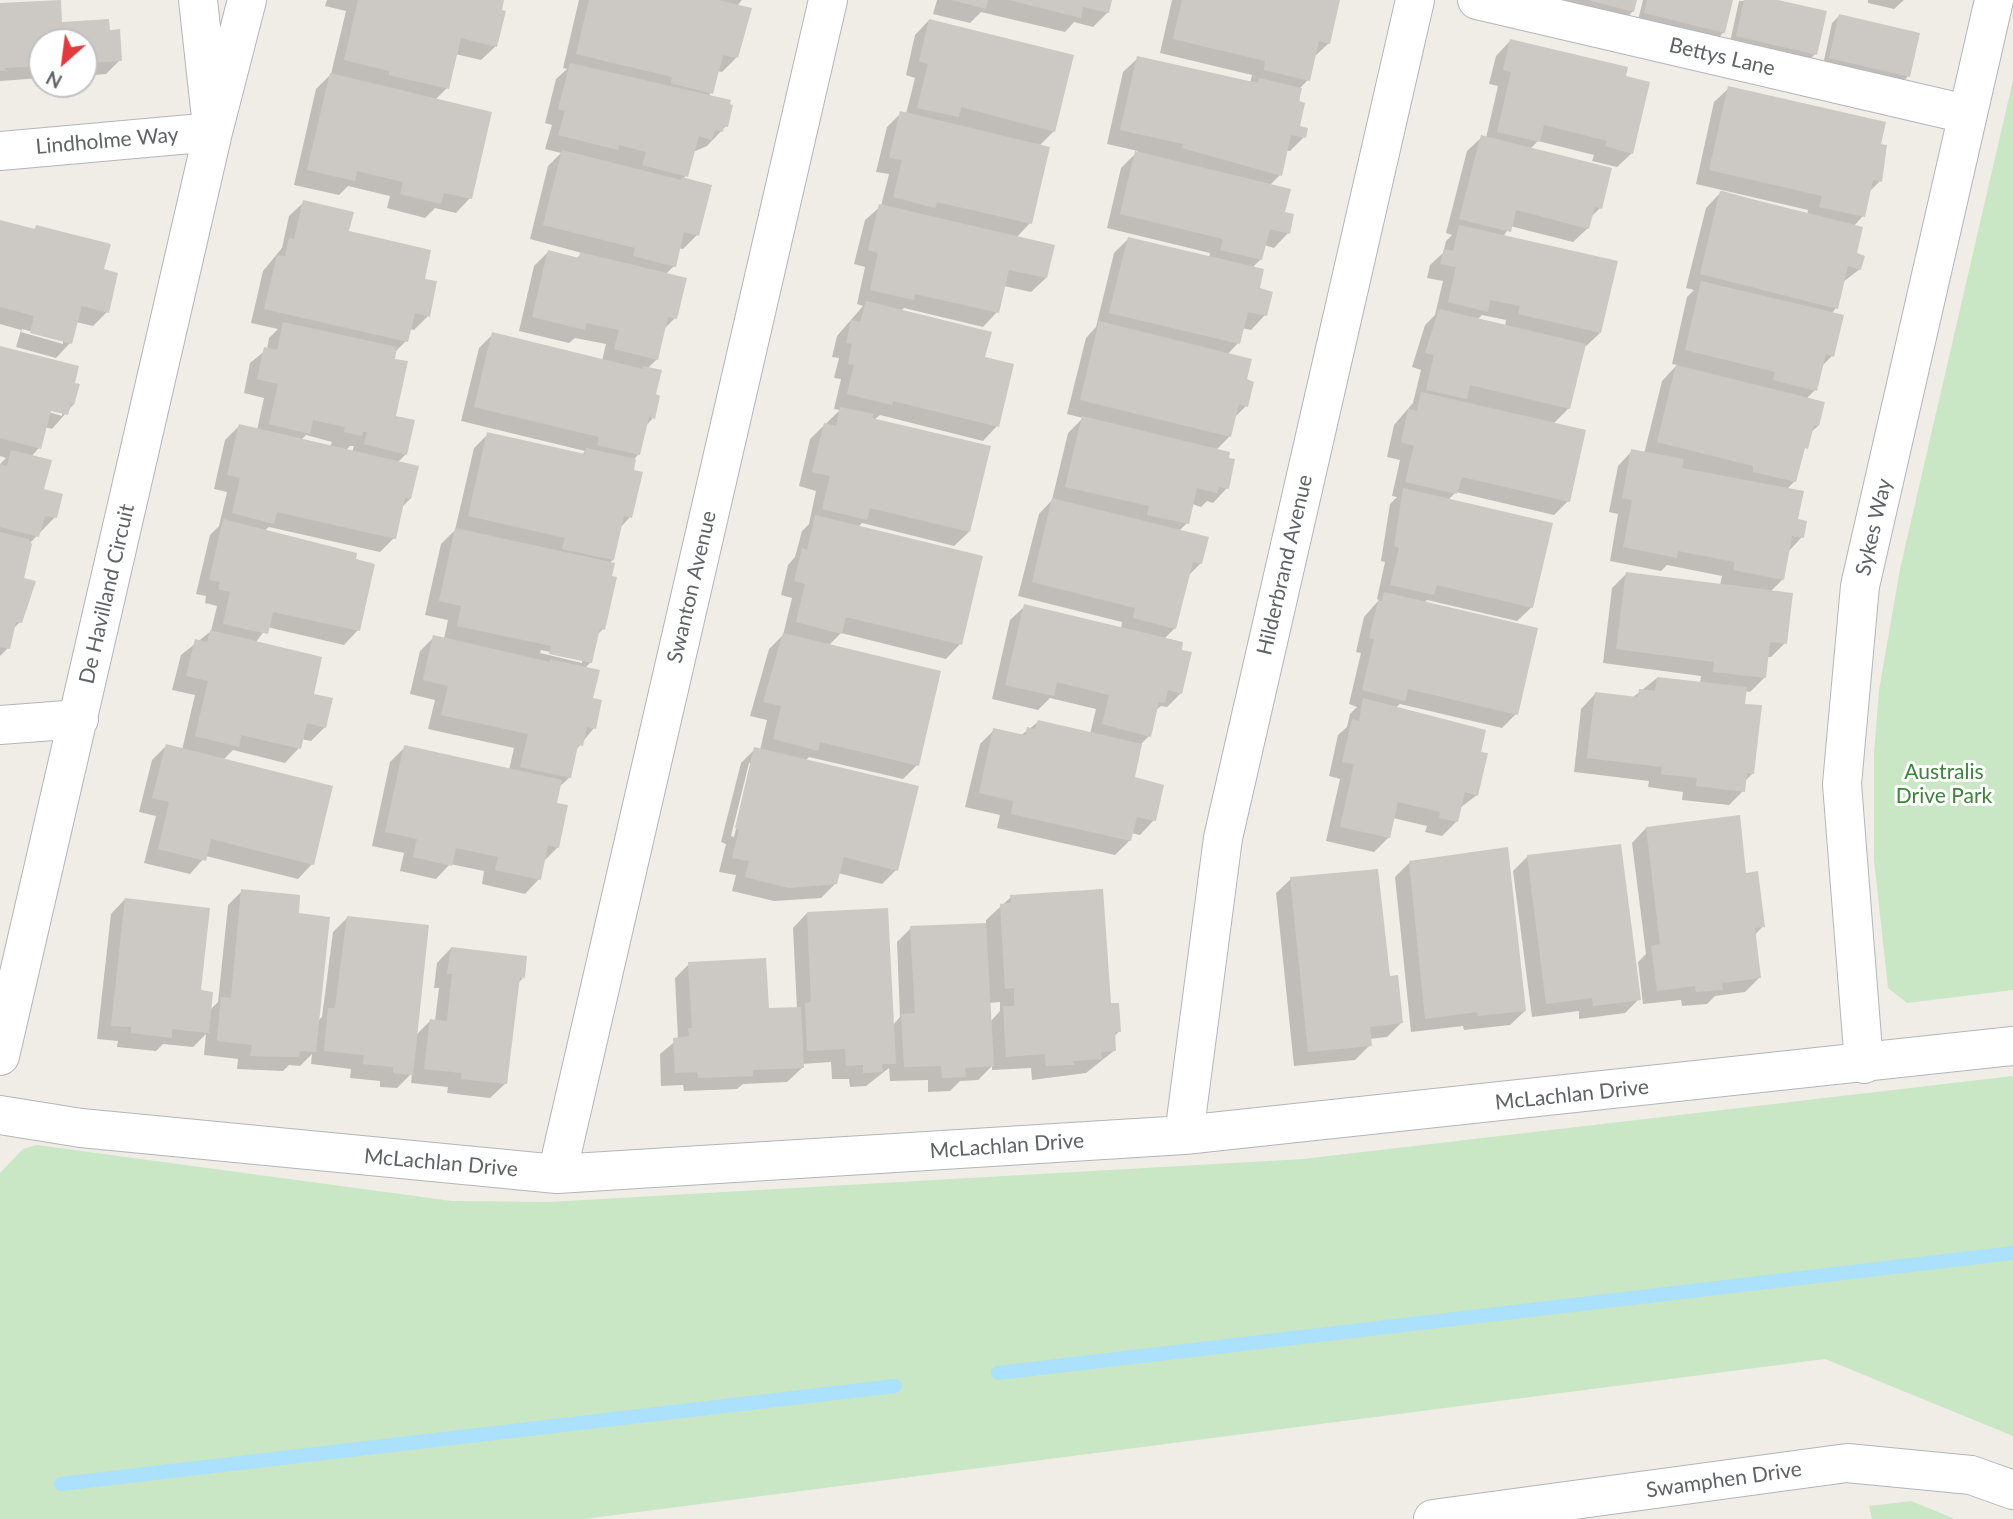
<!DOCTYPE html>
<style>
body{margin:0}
#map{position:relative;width:2013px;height:1519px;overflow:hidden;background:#f0ede7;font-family:Lato,sans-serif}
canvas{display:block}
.north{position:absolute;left:28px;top:28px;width:70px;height:70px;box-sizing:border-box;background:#fff;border:2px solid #bfc1c2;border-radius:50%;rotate:208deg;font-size:19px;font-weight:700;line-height:28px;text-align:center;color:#5f6367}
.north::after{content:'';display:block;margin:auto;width:24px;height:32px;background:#e43a3e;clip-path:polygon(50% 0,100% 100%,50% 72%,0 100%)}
</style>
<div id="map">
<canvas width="2013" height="1519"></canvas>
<div class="north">N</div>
</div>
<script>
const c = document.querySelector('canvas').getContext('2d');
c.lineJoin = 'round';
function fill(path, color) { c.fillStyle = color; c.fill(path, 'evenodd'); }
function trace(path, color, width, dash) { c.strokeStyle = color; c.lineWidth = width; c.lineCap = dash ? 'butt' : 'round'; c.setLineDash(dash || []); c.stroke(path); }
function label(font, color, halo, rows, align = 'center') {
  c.font = font + ' Lato,sans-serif'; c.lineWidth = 6; c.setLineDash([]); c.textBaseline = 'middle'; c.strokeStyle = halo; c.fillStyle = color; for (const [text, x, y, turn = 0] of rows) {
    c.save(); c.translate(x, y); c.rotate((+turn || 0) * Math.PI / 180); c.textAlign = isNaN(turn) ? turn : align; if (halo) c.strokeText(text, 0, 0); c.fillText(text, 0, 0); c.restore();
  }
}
const green = new Path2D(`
 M2013,80V990L1907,1003L1888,988L1874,860V753L1879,690L1900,569Z
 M2013,1076V1436L1825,1359L584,1519H0V1173L23,1149L37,1145L452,1201L549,1202L1303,1159Z
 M1911,1501L1955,1519H1872L1869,1506Z`);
const shadow = new Path2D(`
 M327,0H503L496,46L481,60L455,54L447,88L435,100L470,198L456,213L435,208L425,218L387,208L390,196L348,186L339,195L294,185L316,89L331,74L346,11L325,6Z
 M579,0H742L737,6L736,58L722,72L717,71L709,97L726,126L707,146L693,152L684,179L697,235L683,249L678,248L674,266L666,274L675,318L663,330L657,359L647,369L654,395L653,418L645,427L638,455L633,460L630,517L620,528L613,560L608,564L603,629L596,636L591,662L585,668L594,728L575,751L569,778L558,788L555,804L558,847L543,862L539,879L525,894L482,884L484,871L450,864L436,879L400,871L404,853L372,846L390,762L405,747L509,770L514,748L428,729L435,700L410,694L420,651L434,637L444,639L448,620L425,615L441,544L455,530L474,448L488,434L582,455L585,451L461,421L479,348L493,334L602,361L606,344L575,338L569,343L519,331L534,266L548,252L576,259L582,253L530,239L548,166L561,153L545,149L552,125L545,123L556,79L567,69L563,68ZM541,650L582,659V663L540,653Z
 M937,0H1111L1108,12L1093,27L1074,22L1065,32L981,12L970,23L933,14Z
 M1172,0H1338L1329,43L1314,57L1308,80L1300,88L1298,128L1304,137L1290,151H1286L1280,175L1269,186L1283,213L1288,233L1274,248L1264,245L1261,259L1252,268L1265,315L1251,330L1242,328L1238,343L1227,355L1245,381L1246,406L1234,418L1230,436L1216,450L1227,488L1213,503L1207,501L1201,507L1192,504L1187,523L1179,531L1201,563L1188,576L1175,628L1164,639L1181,693L1167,707L1161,706L1155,711L1149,736L1140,745L1133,779L1154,820L1140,835L1131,833L1130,840L1115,855L997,828L1000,815L965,807L980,744L994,730L1020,736L1038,722L1090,734L1096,709L1050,698L1038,710L992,699L1010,620L1025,606L1121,629L1122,622L1018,596L1039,514L1052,500L1068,433L1083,418L1067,414L1086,338L1096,327L1114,253L1128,239L1209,258L1210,253L1107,228L1121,168L1138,151L1107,144L1123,72L1138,58L1250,84L1252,75L1160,53Z
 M1549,0H1635L1633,11L1626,18Z
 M1643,0H1731L1724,32L1717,39L1638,20Z
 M1770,0L1815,54L1808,61L1730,42L1739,1Z
 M1868,0H1904L1894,9L1868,3Z
 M0,6L61,24L109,32L120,60L106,74L84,76V42H42V78L0,81Z
 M1839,16L1908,76L1902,83L1823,65L1832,23Z
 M929,20L1054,131L1039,146L1030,223L1016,238L1046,278L1031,292L1004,286L997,312L983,327L904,308L900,312L983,358L997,426L983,441L880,415L874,420L969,532L954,546L862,523L858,527L960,644L946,659L841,633L828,646L917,765L903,779L809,757L805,761L896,870L882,884L838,873L836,883L821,898L774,901L732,891L736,875L719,872L726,844L721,842L741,763L755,749L760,750L767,720L750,716L769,649L783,635L792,598L781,595L788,565L795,557L802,531L809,524L816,491L799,486L810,439L840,410L834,409L841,379L834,378L839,358L832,357L837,336L863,306L857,304L865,267L854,264L865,220L881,206L889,174L876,172L887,127L901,113L906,114L915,78L906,75L915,35ZM749,763H752L734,837L731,836Z
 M1510,41L1624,78L1632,153L1617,167L1592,161L1594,155L1538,141L1530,149L1600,208L1590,218L1588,228L1573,242L1510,226L1503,237L1600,333L1585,347L1569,408L1553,424L1568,501L1554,515L1456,492L1448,500L1532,607L1517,621L1427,600L1424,603L1516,714L1502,728L1400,704L1395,708L1479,753L1477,795L1460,808L1456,822L1442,836L1425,832L1427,826L1393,818L1389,837L1374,852L1326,841L1340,779L1329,776L1338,735L1347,727L1350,714L1357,707L1349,704L1361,653L1356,652L1364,617L1379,600L1377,599L1385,562L1381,561L1390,504L1397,497L1392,496L1400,460L1387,457L1394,425L1413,403L1421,370L1412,367L1425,325L1435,315L1443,281L1427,278L1430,265L1443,253L1446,241L1452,235L1446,233L1467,151L1482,137L1486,138L1498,86L1489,84L1496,56ZM1482,315L1506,320L1505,326L1477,320Z
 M1729,88L1879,145L1880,181L1869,192L1863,216L1853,227L1855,254L1860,269L1843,282L1836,308L1831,314L1832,356L1821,367L1815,390L1806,399L1818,426L1809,434L1795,481L1787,489L1802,537L1788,552L1783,579L1770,592L1785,643L1771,657H1767L1764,678L1750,692L1745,691L1743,705L1752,774L1744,782L1743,791L1729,805L1682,800L1683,792L1648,787L1649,781L1574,772L1581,709L1595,694L1632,698L1657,678L1700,683L1701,676L1603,663L1612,588L1627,573L1720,585L1722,576L1667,565L1661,571L1610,561L1618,514L1609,512L1618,466L1632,451L1644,454L1662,381L1677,365L1672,364L1687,297L1694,290L1686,288L1706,208L1722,191L1807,215L1808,210L1696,184L1714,102Z
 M304,202L423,280L428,316L414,330L409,329L406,341L394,353V417L406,454L397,463L410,499L402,507L394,538L380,552L269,527L264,531L358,630L344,645L267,627L256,642L311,695L325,727L311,741L301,739L299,748L285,763L233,750L223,760L312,864L298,879L206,856L190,874L144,863L156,816L139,812L152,760L166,746L182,750L195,695L172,690L181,655L211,631L217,606L205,603L206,596L196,594L210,535L219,526L227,492L214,489L225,440L239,426L257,430L264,398L244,393L250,363L267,349L269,338L278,329L251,323L263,271L282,248L289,216ZM306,435L332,442L330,447L301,440ZM350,446H354L352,452L345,451Z
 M0,222L33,231L36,227L102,270L107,312L93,326L76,322L70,343L56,358L16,347L21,330L0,324ZM22,329L63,340V344L21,332Z
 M0,348L73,384V405L52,429L45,427L39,448L31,457L55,517L30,543L22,580L34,582L30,598L25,604L20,622L12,630L8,648L0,656V464L6,458L0,456ZM43,407L62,412V416L42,410Z
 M1646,828L1745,874L1763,926L1754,936L1759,978L1745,992L1715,996L1707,1004L1682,1006L1681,1000L1643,1004L1638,962L1646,954L1632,843Z
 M1528,856L1639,999L1625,1013L1579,1019V1011L1532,1017L1513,871Z
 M1409,863L1525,1011L1510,1025L1464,1030L1463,1026L1411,1032L1395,877Z
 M1291,879L1388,978L1401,1023L1387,1037L1369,1039L1370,1045L1355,1060L1294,1066L1276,893Z
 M242,891L297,915L318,1021L322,1017L333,932L347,918L415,1036L430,1021H435L439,988H434L437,963L451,948L523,978L518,983L505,1084L490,1098L447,1093L448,1087L411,1083L412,1073L397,1088L380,1087V1081L350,1078L351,1069L311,1064L312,1054L300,1066L289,1065L283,1071L237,1069L238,1059L204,1055L206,1034L193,1047L163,1044L156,1051L117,1047L118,1041L97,1039L111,914L125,899L199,991L209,1011L218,1002L228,905Z
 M1011,897L1109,1005L1119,1031L1114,1037L1115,1050L1086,1073L1032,1080L1031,1068L992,1070V1066L978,1080L960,1081L950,1091L928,1092V1080L890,1081L889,1068L866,1086L850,1087L849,1079H832L831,1062L802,1064V1068L787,1082L743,1084L737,1089L684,1091L683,1085L661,1086L660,1054L678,1039L675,978L689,964L767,1010L797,1009L793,928L807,913L892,1026L900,1017L897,942L911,928L986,925V920ZM1000,1002V1011L990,1022L989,1003Z`);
const stream = new Path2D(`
 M998,1373L2013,1253
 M61,1484L895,1386`);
const building = new Path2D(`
 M61,0L62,22L109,19L110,30L120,29L122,61L84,63V42H42V66L5,68L6,71H0V3Z
 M358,0H504L502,10L506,11L497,47L461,38L449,89L389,75V71L344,60Z
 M589,0H718L752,8L738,58L723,55L713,94L671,83L672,77L576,54Z
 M952,0H988L986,9Z
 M1009,0H1112L1109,13L1083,7L1081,18Z
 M1182,0H1340L1330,44L1319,41L1310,81L1264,70L1265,61L1173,39Z
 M1588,0H1637L1634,12Z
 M1647,0H1733L1725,33L1644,13Z
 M1744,0H1778L1827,11L1817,55L1736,36Z
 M1839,14L1920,33L1910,77L1829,58Z
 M929,19L1074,55L1055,132L961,107L959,117L917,108L928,64L919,61Z
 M1510,39L1628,67L1626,76L1650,82L1633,154L1605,146L1607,141L1544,125L1540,142L1497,132L1511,72L1503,70Z
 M1137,56L1258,83L1259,78L1302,88L1299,101L1305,103L1300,126L1308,128L1306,138L1291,135L1282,176L1182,148L1183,144L1120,130Z
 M570,63L731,100L730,104L733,105L728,127L724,126L723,132L715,130L712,140L699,136L688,177L642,165L646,152L619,145L618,150L558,135L565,111L558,109Z
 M330,73L492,112L472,199L444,193L441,204L400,194L403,182L357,171L355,181L307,170Z
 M1728,86L1886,122L1881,144L1887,145L1882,182L1873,180L1865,217L1819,207L1822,196L1709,170Z
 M900,111L1050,147L1032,224L937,202L935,208L893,197L902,160L889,158Z
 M1481,135L1612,168L1602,209L1595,207L1589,229L1516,210L1511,232L1459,219Z
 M562,150L681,180L682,177L712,185L699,236L684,232L676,267L633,256L635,248L543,225Z
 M1135,151L1291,189L1285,212L1294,214L1290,234L1270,229L1262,260L1220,250L1223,239L1120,214Z
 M1720,191L1863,227L1857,253L1865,256L1861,270L1848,266L1838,309L1700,274Z
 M303,200L354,212L349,231L431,250L425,279L437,281L430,317L415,313L408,342L264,309L277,255L285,256L289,238L294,239Z
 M879,204L1055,245L1047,278L1009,270L999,313L915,294L914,300L870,290L878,253L868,250Z
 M0,220L35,229L36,225L111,244L104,269L118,273L109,313L82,306L72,344L30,333L34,316L0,307Z
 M1459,225L1618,261L1601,333L1518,314L1520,306L1490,300L1488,312L1448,302L1456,267L1440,264L1444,249L1453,251Z
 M1128,237L1264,269L1260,288L1273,292L1267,316L1248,312L1240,344L1109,313Z
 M548,250L579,258L580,252L687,278L677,319L668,317L658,360L614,349L619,330L586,323L585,330L532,317Z
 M1701,281L1844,315L1834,357L1826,354L1817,391L1773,380L1775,372L1685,350Z
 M866,301L992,332L985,357L1014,364L999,427L893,401L892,405L847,394L854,365L848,364L852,344L846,343L851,320L860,322Z
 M1439,309L1586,344L1570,409L1470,385L1467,399L1426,390L1434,355L1425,353Z
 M1099,321L1252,359L1247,379L1254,382L1248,407L1239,404L1231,437L1080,400Z
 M283,322L397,347L395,359L408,361L396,416L415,420L407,455L364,444L367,432H363L362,436L344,432L345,427L313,420L310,434L269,424L278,384L257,379L264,347L277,350Z
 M492,332L643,369V366L662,370L656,394L660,396L655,419L649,417L640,455L597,445L599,437L474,407Z
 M0,346L79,366L75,383L80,384L74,405L71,404L68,415L51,411L41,449L0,438Z
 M1676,365L1825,402L1819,426L1814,425L1808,449L1805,448L1796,482L1753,472V466L1657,442Z
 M1421,392L1586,430L1570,502L1462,477L1457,494L1405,482L1414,446L1401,442L1408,409L1417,411Z
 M840,407L874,414L872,418L991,446L970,532L870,508L867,520L822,509L830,476L812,472L824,423L836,426Z
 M1082,416L1230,452L1229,458L1235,459L1229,489L1219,487L1217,493L1197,488L1189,524L1147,515L1149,506L1065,487Z
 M239,424L419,466L411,499L405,498L396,539L277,512L274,524L232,513L240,478L227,475Z
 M487,432L585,454L586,448L636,459L634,470L643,472L632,518L624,516L614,560L562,549L565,538L468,516Z
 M1631,449L1684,459L1682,468L1804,491L1798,519L1807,521L1804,538L1792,536L1784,580L1733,570L1735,562L1678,551L1677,558L1623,547L1632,500L1622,498Z
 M11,450L52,460L44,489L63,494L57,518L45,516L39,537L0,527V464L7,466Z
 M1403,488L1553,523L1533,608L1437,585L1434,595L1390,585L1399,548L1394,546Z
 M1052,498L1209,537L1202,564L1193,562L1176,629L1133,618L1135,608L1032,582Z
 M815,515L983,556L962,645L846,617L842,634L796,622L805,584L794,581L802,548L807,550Z
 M223,519L357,553L356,559L375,564L360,631L273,612L268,634L223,624L230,592L218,589L220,582L209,580Z
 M455,528L615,563L612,576L617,577L605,630L600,628L592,663L549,654L551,646L457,626L461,606L439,601Z
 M0,532L28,539L32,544L24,578L36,581L22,623L16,622L10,649L0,647Z
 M1626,572L1793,593L1787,644L1770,642L1766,678L1713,672L1714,662L1616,649Z
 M1384,592L1538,628L1518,715L1408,689L1405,701L1362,690L1374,639L1369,638L1378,601H1382Z
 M1024,604L1183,642L1182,650L1192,652L1182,694L1168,690L1165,703L1159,702L1151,737L1102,724L1109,695L1057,682L1054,696L1005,685Z
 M210,630L322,657L314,694L333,698L326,728L307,723L301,749L241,735L239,747L195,736L208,681L186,676L195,639L207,642Z
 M783,633L941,671L919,766L820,742L818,751L773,739L781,706L763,702Z
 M433,635L550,662V659L600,670L593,698L602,700L596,729L587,727L583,746L578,745L571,778L520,767L528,734L441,715L448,686L423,680Z
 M1657,677L1747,687L1745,704L1762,705L1754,774L1747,773L1745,792L1696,786L1697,778L1661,774L1662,767L1587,758L1595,692L1638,697L1639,689L1655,691Z
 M1363,698L1486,730L1481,752L1488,753L1478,796L1465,792L1458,822L1439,818L1440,812L1398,802L1390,838L1340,827L1354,764L1342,762L1352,719L1359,721Z
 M1038,720L1142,744L1135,777L1164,785L1156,821L1137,817L1131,841L1011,814L1013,801L979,793L993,728L1025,735L1027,727L1035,729Z
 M166,744L333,786L314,865L211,839L206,861L158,849L169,802L152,798Z
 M404,745L562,780L557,803L568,805L559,848L548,845L541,880L495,870L498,857L456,848L452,866L413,857L417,839L385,832Z
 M754,747L919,786L898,871L844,857L837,884L789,888L745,877L749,861L732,858L739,830L735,828Z
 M1740,815L1746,873L1758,871L1765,927L1755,928L1761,978L1722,983L1723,990L1696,992L1695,986L1657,991L1651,946L1660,944L1646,827Z
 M1621,844L1641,1000L1593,1006L1592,998L1546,1004L1527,855Z
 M1508,847L1526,1011L1478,1016L1477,1012L1425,1019L1409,861Z
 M1378,869L1390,976L1398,975L1403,1023L1370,1027L1372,1046L1308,1052L1290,877Z
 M241,889L300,895L299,913L330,917L316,1052L300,1051L299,1057L250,1056L252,1045L217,1041L221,997L231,998Z
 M1103,889L1111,1003H1119L1121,1032H1115L1116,1051L1101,1052L1102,1059L1073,1061L1074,1065L1046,1066L1045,1054L1006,1057L1003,1006H1014V988L1005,989L1000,904L1011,903L1010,895Z
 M125,898L210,908L201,990L213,992L209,1033L172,1029V1038L131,1033V1027L111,1026Z
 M888,908L896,1064H882L883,1072L863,1073V1065L846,1066L845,1049L807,1051L805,1003L811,1002L807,912Z
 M347,916L429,925L413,1075L393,1073V1067L363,1064L364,1055L324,1051L328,1008H335Z
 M986,923L994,1066L965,1068L966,1077L942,1078L941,1066L904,1067L901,1014L915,1013L910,926Z
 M451,947L527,956L525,978L520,977L507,1084L461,1079L462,1073L424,1069L430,1019L447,1021L452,974H447Z
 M766,958L769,1008L801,1007L804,1068L753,1070V1076L698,1078L697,1072L675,1073L673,1038L689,1036L688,1028H692L688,962Z`);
const minor = new Path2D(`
 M198,0L210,109
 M1477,0L1966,114
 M0,151L213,132
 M0,725L79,719
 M0,1056L213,132L247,0
 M1864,1064L1842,784L1860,586L1994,0
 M0,1115L81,1128L557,1174L1184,1135L2013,1046
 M1184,1135L1223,838L1415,0
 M557,1174L828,0
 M1433,1519L1847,1463L1971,1475L2013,1490`);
const streetNames = [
 ["Bettys Lane",1722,57,13],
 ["Lindholme Way",107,141,-5],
 ["Sykes Way",1874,527,-77],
 ["Hilderbrand Avenue",1285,565,-77],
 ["Swanton Avenue",692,587,-77],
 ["De Havilland Circuit",107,594,-77],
 ["McLachlan Drive",1572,1095,-6],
 ["McLachlan Drive",1007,1146,-4],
 ["McLachlan Drive",441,1163,5],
 ["Swamphen Drive",1724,1480,-8]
];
const parkNames = [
 ["Australis",1944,772],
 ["Drive Park",1944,796]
];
fill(green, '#c9e6c5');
fill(shadow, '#0003');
trace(stream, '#abe1fc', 14);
fill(building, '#ccc8c3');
trace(minor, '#b2b5b9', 40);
trace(minor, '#fff', 38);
label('21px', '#5f6367', '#fff', streetNames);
label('21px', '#3d8438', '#fff', parkNames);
</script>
